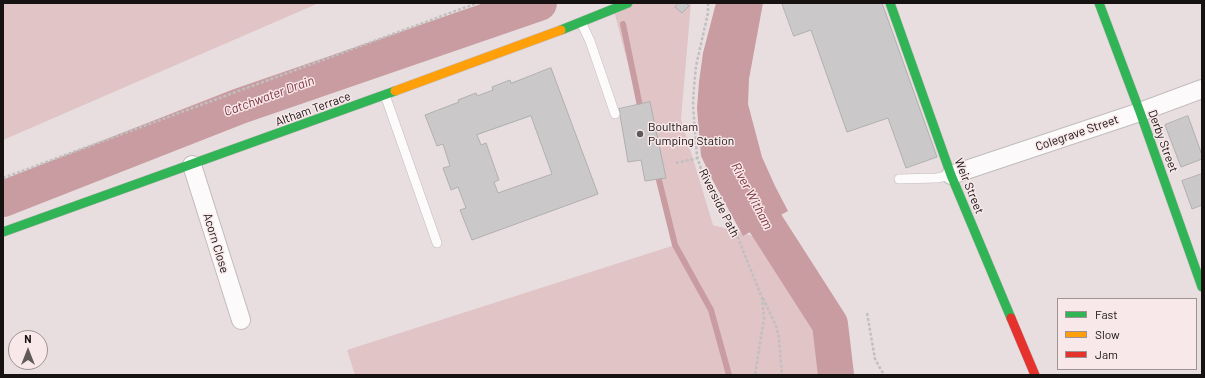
<!DOCTYPE html>
<style>
body{margin:0}
#map{position:relative;width:1205px;height:378px;overflow:hidden;background:#e8dee0;font-family:Barlow,sans-serif}
canvas{display:block}
.frame{position:absolute;inset:0;border:4px solid #171212;pointer-events:none}
.legend{position:absolute;left:1057px;top:298px;width:140px;height:72px;box-sizing:border-box;background:#f8e8e9;border:1px solid #9e9293;margin:0;padding:5px 7px;list-style:none;font-size:12px;color:#171212}
.legend li{display:flex;align-items:center;gap:8px;height:20px}
.legend b{width:20px;border:1px solid #9e9293}
.north{position:absolute;left:8px;top:330px;width:40px;height:40px;box-sizing:border-box;background:#f8e8e9;border:1px solid #9e9293;border-radius:50%;rotate:0deg;font-size:11px;font-weight:700;line-height:16px;text-align:center;color:#171212}
.north::after{content:'';display:block;margin:auto;width:14px;height:18px;background:#60595a;clip-path:polygon(50% 0,100% 100%,50% 72%,0 100%)}
</style>
<div id="map">
<canvas width="1205" height="378"></canvas>
<div class="frame"></div>
<ul class="legend">
<li><b style="height:5px;background:#30b455"></b>Fast</li>
<li><b style="height:5px;background:#ff9f0a"></b>Slow</li>
<li><b style="height:5px;background:#e5322d"></b>Jam</li>
</ul>
<div class="north">N</div>
</div>
<script>
const c = document.querySelector('canvas').getContext('2d');
c.lineJoin = 'round';
function fill(path, color) { c.fillStyle = color; c.fill(path, 'evenodd'); }
function trace(path, color, width, dash) { c.strokeStyle = color; c.lineWidth = width; c.lineCap = dash ? 'butt' : 'round'; c.setLineDash(dash || []); c.stroke(path); }
function label(font, color, halo, rows, align = 'center') {
  c.font = font + ' Barlow,sans-serif'; c.lineWidth = 3; c.setLineDash([]); c.textBaseline = 'middle'; c.strokeStyle = halo; c.fillStyle = color; for (const [text, x, y, turn = 0] of rows) {
    c.save(); c.translate(x, y); c.rotate((+turn || 0) * Math.PI / 180); c.textAlign = isNaN(turn) ? turn : align; if (halo) c.strokeText(text, 0, 0); c.fillText(text, 0, 0); c.restore();
  }
}
const green = new Path2D(`
 M3,3H319L3,140Z
 M612,3H691L681,119L713,225L778,243L830,324L836,375H355L347,350L675,245Z`);
const water = new Path2D(`
 M716,3H763L749,79L748,104L762,157L775,186L788,211L743,236L713,181L701,156L697,108L699,82L703,53Z`);
const stream = new Path2D(`
 M623,24L641,111
 M657,172L675,245L711,310L729,375`);
const river = new Path2D(`
 M741,180L764,221L830,324L836,375
 M3,199L240,106L539,3`);
const building = new Path2D(`
 M679,3H686L689,6L682,13L675,7Z
 M782,3H882L937,157L906,168L888,118L847,132L811,30L794,36Z
 M551,68L598,194L472,240L460,210L466,208L458,187L451,190L443,168L450,166L443,144L437,146L425,115L459,102L458,100L476,93L477,96L493,90L492,87L510,80L511,83ZM531,116L552,174L498,193L494,182L499,180L486,143L481,145L477,135Z
 M650,102L666,178L645,181L641,160L628,162L619,109Z
 M1188,116L1202,155V159L1181,167L1165,125Z
 M1202,174V205L1192,209L1182,181Z`);
const path = new Path2D(`
 M708,3V13L696,66L694,87L693,105L697,156L701,169L708,184L738,238L762,298L764,318L755,375
 M676,163L698,158
 M3,178L477,3
 M763,298L776,326L779,338L782,375
 M867,313L875,359L884,375`);
const lane = new Path2D(`
 M581,22L590,41L615,114
 M385,95L437,243
 M899,179L937,178L951,175`);
const street = new Path2D(`
 M192,165L241,320
 M951,175L1140,112L1202,89`);
const fast = new Path2D(`
 M890,3L951,175L1011,318
 M1099,3L1140,112L1202,287
 M561,30L628,3
 M3,232L395,91`);
const slow = new Path2D(`
 M395,91L561,30`);
const jam = new Path2D(`
 M1011,318L1035,375`);
const markers = [
 [640,134,4,"#60595a"]
];
const streetNames = [
 ["Altham Terrace",313,109,-20],
 ["Colegrave Street",1077,133,-19],
 ["Derby Street",1163,141,70],
 ["Weir Street",969,186,68],
 ["Riverside Path",719,203,63],
 ["Acorn Close",216,243,73]
];
const poiNames = [
 ["Boultham",648,127],
 ["Pumping Station",648,141]
];
const waterNames = [
 ["Catchwater Drain",269,96,-20],
 ["River Witham",752,196,62]
];
fill(green, '#e0c4c6');
fill(water, '#c89ca0');
trace(stream, '#c89ca0', 6);
trace(river, '#c89ca0', 36);
fill(building, '#cac8c9');
trace(building, '#b0afb0', 1);
trace(lane, '#c2bbbc', 10);
trace(street, '#c2bbbc', 20);
trace(fast, '#c2bbbc', 10);
trace(slow, '#c2bbbc', 10);
trace(jam, '#c2bbbc', 10);
trace(path, '#c2bfbf', 2.5, [3, 2]);
trace(lane, '#fcfafa', 9);
trace(street, '#fcfafa', 18);
trace(fast, '#30b455', 9);
trace(slow, '#ff9f0a', 9);
trace(jam, '#e5322d', 9);
for (const [x, y, r, color] of markers) { const dot = new Path2D(); dot.arc(x, y, r, 0, 2 * Math.PI); c.fillStyle = color; c.fill(dot); trace(dot, '#f8e8e9', 1.5); }
label('12px', '#171212', '#f8e8e9', streetNames);
label('12px', '#171212', '#f8e8e9', poiNames, 'left');
label('italic 13px', '#7e343e', '#f8e8e9', waterNames);
</script>
